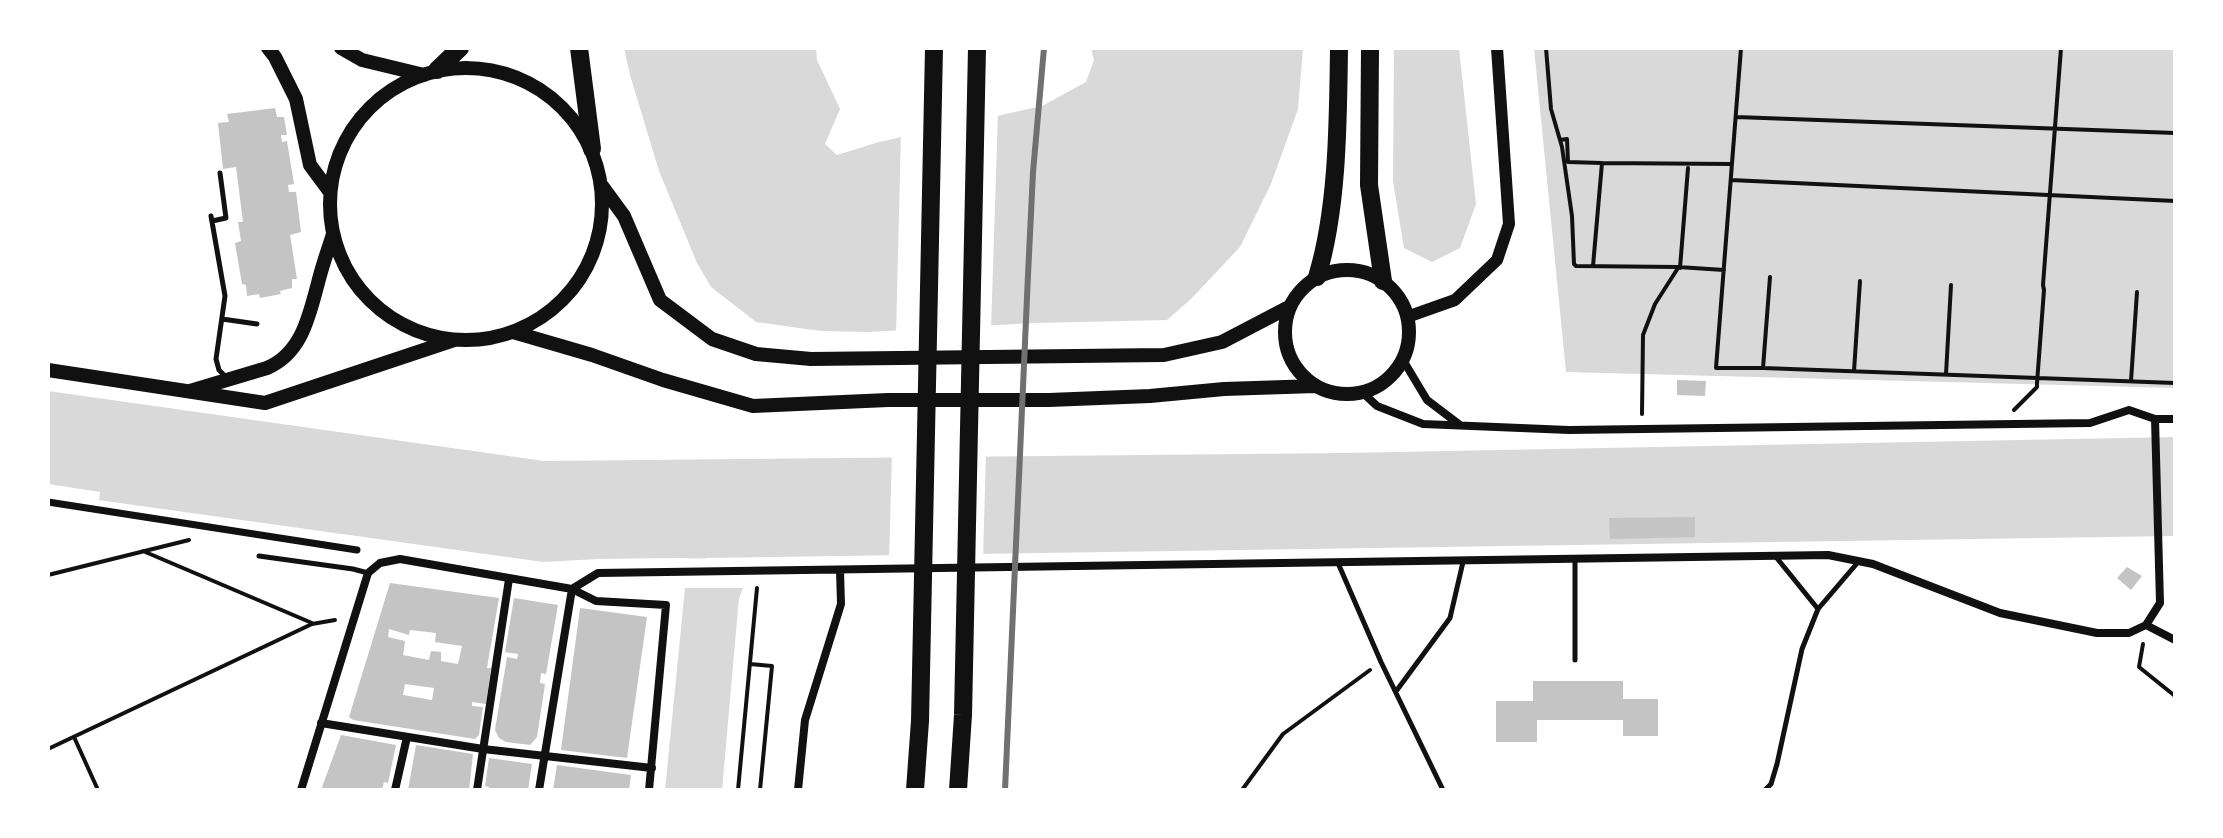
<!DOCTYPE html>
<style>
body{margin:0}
#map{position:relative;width:2223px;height:838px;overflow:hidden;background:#fff;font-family:"Roboto Serif",serif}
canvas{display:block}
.frame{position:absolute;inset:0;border:50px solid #fff;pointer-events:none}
</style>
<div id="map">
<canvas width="2223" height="838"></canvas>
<div class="frame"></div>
</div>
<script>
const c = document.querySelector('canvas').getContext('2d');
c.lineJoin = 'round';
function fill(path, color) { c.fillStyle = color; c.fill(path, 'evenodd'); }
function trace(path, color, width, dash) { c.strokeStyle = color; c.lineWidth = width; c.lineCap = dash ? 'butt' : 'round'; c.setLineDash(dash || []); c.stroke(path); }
const water = new Path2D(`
 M624,48H816L817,60L840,109L825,144L837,155L879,142L1042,106L1086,82L1094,60L1091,48H1303L1298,109L1271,184L1240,247L1191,299L1167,320L1035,323L867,332L821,331L756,322L711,287L697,263L659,171L630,75Z
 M1394,48H1459L1476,204L1460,248L1432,262L1404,248L1393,181Z
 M1534,48H2175V388L1566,372Z
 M48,391L544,461L1345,453L2175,437V536L706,558L704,588H743L739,598L722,790H665L688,558L598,559L543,562L48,493Z`);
const pier = new Path2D(`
 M998,112L991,329L896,334L901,133Z
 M986,452L983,559L889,560L892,453Z
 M48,484L100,492L99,501L48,493Z
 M784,558V562H709L708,584H744L747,588H681L684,562L598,563V559Z`);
const building = new Path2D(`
 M275,108L277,117H284L287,135H281L282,142L287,141L294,184L288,185L289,192H296L301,232L290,235L297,279H292V288L280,291L281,294L260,298L259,294L247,296L246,285L242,284L235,243L241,241L238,222H243L236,167L223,169L218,123L229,122L227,114Z
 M1677,380L1706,381L1705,396L1677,395Z
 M1695,517V537L1610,539L1609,518Z
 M2127,567L2142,576L2131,590L2117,578Z
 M390,583L499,598L487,668H491L486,704L472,702V706L483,707L479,735L475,739L353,720L349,717ZM389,629L409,635L410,630L436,633L435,642L462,646L458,664L441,661V652L431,651L429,660L403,655L405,641L388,637ZM405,684L434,688L432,700L403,695Z
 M514,598L558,605L546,674L541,673L540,683L545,684L537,737L530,745L506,742L499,738L495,730L507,657L517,659L518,654L505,652Z
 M580,608L647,617L627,758L561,750Z
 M1533,681H1623V699H1658V736H1623V720H1537V742H1496V701H1533Z
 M341,735L396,745L388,783L384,782L382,790H321Z
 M416,745L473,754L469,790H408Z
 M489,758L532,764L528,790L518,788V790H488L489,787L485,786Z
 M557,765L631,775L629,790H553Z`);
const path = new Path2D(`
 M1546,48L1551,109L1562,147L1572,216L1574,264L1576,266L1678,267L1724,270
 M1741,48L1716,368H1763L2175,383
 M1736,117L2175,133
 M1560,140L1567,139L1568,162L1602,163L1593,266
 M1602,163L1732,164
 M1731,180L2175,201
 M1680,268L1688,168
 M1763,368L1770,277
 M1854,371L1860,281
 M1946,374L1951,285
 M2131,381L2137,292
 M2014,410L2037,387V383L2044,290L2043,285L2061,48
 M1642,414L1643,335L1655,304L1678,268
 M143,551L312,623
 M48,575L189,540
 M2143,644L2139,667L2175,696
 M750,664L772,666L760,790
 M74,737L98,790
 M48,749L312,624L335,620
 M738,790L757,588
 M1242,790L1283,734L1370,670`);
const service = new Path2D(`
 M211,216L225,296L216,359L219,370L225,376
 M212,221L226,218L220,173
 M222,319L257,324
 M259,556L353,569L368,573
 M1776,557L1818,609
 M1575,559V660
 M1338,563L1381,662L1443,790
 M1397,690L1450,618L1463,562
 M1765,790L1771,784L1777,764L1802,649L1818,609L1859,561`);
const pedestrian = new Path2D(`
 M48,502L357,550`);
const minor = new Path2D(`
 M1403,360L1427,400L1460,425
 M1363,393L1377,406L1423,424L1569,430L2090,423L2129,410L2155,419H2175
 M572,589L598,573L1828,555L1873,564L2000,613L2097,633H2129L2146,625L2175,640
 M2146,625L2160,603L2155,419
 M321,723L483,749L652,768
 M301,790L368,573L380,563L400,559L572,589L596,601L666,605L649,790
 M395,790L407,737
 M477,790L509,579
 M539,790L572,589
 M798,790L805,720L841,604L840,570`);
const tertiary = new Path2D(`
 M1407,317L1455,300L1497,260L1509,224L1497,48`);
const secondary = new Path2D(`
 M268,48L275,57L296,99L310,165L330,192
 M341,48L362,60L424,75
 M330 204a136 136 0 1 1 272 0a136 136 0 1 1-272 0Z
 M602,186L624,216L660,300L712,339L756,354L811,359L1164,355L1222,342L1289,307
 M1285 332a62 62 0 1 1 124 0a62 62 0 1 1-124 0Z
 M513,332L592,355L663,380L753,406L888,400H1049L1150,396L1224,389L1316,386
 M48,370L265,403L454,340
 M190,391L267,368C302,353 309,316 318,283C322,266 328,250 333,234`);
const motorway = new Path2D(`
 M579,48L592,149
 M1370,48L1369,185L1383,281
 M437,70L460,48
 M1317,277C1338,208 1338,121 1339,48
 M915,790L920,721L934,48
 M958,790L963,715L977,48`);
const rail = new Path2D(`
 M1005,790L1028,275L1033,172L1044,48`);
fill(water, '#d9d9d9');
fill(pier, '#fff');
fill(building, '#c4c4c4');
trace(path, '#111', 4);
trace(service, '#111', 5);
trace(pedestrian, '#111', 7);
trace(minor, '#111', 8);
trace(tertiary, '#111', 12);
trace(secondary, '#111', 14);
trace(motorway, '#111', 18);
trace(rail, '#707070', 6);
</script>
